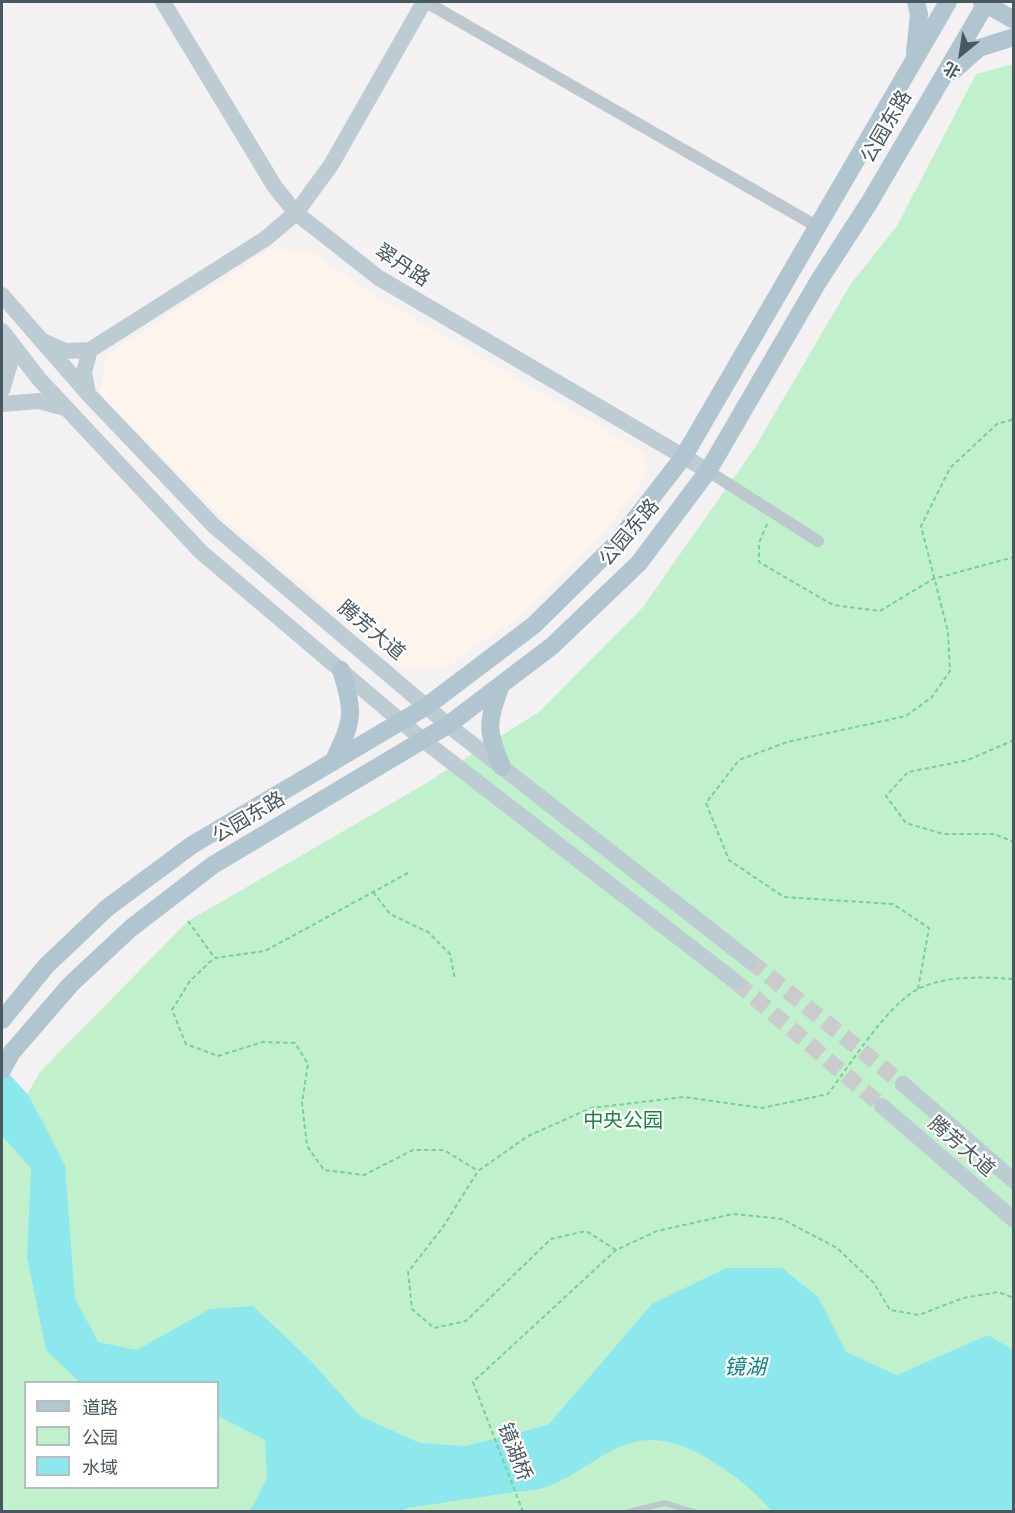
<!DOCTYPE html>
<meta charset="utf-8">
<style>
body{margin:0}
#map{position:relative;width:1015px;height:1513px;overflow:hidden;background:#f4f1f2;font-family:Helvetica,"Noto Sans SC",sans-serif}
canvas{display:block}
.frame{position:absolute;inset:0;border:3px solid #49585f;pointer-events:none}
.legend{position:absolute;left:24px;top:1381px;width:195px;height:108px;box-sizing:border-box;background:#fff;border:2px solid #b6bcbf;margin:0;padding:8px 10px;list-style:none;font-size:18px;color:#49585f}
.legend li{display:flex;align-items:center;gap:12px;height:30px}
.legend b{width:30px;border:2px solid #b6bcbf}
.north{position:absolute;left:931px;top:24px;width:60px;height:60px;-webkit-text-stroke:4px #fff;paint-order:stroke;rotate:210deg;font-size:16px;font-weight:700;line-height:24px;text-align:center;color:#49585f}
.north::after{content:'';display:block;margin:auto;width:21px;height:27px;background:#49585f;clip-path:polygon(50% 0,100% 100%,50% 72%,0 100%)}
</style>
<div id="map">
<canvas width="1015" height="1513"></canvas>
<div class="frame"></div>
<ul class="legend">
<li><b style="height:8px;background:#b1c5d0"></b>道路</li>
<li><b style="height:16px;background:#c0f1cc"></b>公园</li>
<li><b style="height:16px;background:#8de8ee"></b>水域</li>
</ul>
<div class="north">北</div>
</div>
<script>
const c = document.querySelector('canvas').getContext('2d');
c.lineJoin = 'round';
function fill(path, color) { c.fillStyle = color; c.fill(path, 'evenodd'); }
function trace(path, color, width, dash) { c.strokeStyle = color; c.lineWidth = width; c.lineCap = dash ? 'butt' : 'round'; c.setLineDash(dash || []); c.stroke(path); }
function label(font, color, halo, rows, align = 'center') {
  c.font = font + ' Helvetica,"Noto Sans SC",sans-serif'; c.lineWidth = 4.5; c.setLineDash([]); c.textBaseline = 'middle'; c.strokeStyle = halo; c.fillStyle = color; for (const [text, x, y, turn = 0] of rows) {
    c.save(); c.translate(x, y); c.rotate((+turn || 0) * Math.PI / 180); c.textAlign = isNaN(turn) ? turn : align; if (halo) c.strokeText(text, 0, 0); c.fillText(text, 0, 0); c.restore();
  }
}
const commercial = new Path2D(`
 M270,249L310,250L369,292L643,452L648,474L601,535L521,615L445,668L403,670L222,517L100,393L106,355Z`);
const green = new Path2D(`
 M1013,64V1511L2,1512V1138L40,1072L188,921L418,788L539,712L642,608L754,449L850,285L897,226L976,74ZM26,1382H218V1488H26Z`);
const water = new Path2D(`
 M2,1066L29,1096L65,1165L75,1298L98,1342L137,1350L210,1309L253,1306L311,1361L360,1416L420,1443L466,1446L548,1425L652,1304L726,1268H782L818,1297L846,1352L897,1375L988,1335L1013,1350V1511H772C744,1479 681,1429 634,1442C603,1450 579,1475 549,1486C537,1491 521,1491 508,1493C475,1498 442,1503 408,1508L401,1511H250L267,1478L265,1440L218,1416V1382H79L46,1350L27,1257L31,1168L2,1136Z`);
const secondaryTunnel = new Path2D(`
 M750,961L903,1084
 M736,982L882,1106`);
const path = new Path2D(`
 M767,524L759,543V562L833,605L880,611L933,579L1014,557
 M1014,740L968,760L908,772L886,796L906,823L943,834H994L1014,842
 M408,873L265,951L214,958L190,981L172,1010L186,1044L218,1056L263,1042L295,1043L308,1064L302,1103L307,1146L324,1170L364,1175L413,1150H444L478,1171
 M373,892L390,914L428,932L450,954L455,980
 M188,921L214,957
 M918,989L929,928L893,904L784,897L729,860L706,803L739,760L787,742L906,716L932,697L950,671L948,632L921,526L950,468L997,424L1014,419
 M616,1250L586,1231L551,1239L466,1321L434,1328L412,1309L408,1272L443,1227L478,1171L528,1136L591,1108L684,1097L762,1108L828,1094C850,1065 887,1005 918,989C946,975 983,977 1014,979
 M523,1512L473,1382L616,1250L657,1231L733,1214L782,1219L837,1248L874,1283L890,1310L919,1315L963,1298L998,1292L1014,1298`);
const lane = new Path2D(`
 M629,1512L665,1503L694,1512`);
const street = new Path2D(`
 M426,2L818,227
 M708,471L818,541`);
const secondary = new Path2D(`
 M163,2L275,187L296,213L379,278L708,471
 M2,295L89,395L214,526L448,725L750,961
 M2,331L39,379L201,552L423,740L736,982
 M43,341L65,351L90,350L84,372L88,394
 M90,350L265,239L296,213L331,165L424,2
 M2,390L10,364L8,340
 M2,404L39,401L65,408
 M903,1084L1014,1181
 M882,1106L1014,1220`);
const primary = new Path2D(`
 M982,2L1014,20
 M915,53L919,14L916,2
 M953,71L979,48L1014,37
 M501,685C487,724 486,729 502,767
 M333,762C353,720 355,715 341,670
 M2,1020L46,966L107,908L192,845L427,706L534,625L615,545L684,456L948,2
 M2,1070L12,1052L71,984L131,928L213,865L448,725L552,646L639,563L708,471L818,282L869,203L987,2`);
const streetNames = [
 ["公园东路",887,127,-60],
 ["翠丹路",402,266,33],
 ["公园东路",630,533,-50],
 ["腾芳大道",371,631,40],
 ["公园东路",249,818,-31],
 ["腾芳大道",961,1147,41],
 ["镜湖桥",514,1452,69]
];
const parkNames = [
 ["中央公园",623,1121]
];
const waterNames = [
 ["镜湖",745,1368]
];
fill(commercial, '#fdf5ec');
fill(green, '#c0f1cc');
fill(water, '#8de8ee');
trace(secondaryTunnel, '#c9cbcd', 16, [16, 8]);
trace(path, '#77d097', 2, [4.5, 3]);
trace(lane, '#bdc8ce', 6);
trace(street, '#bdc8ce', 12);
trace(secondary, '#bdcbd3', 16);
trace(primary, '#b1c5d0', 18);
label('20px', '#49585f', '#fff', streetNames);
label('20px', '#16843c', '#fff', parkNames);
label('italic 21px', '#0c8289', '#fff', waterNames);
</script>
